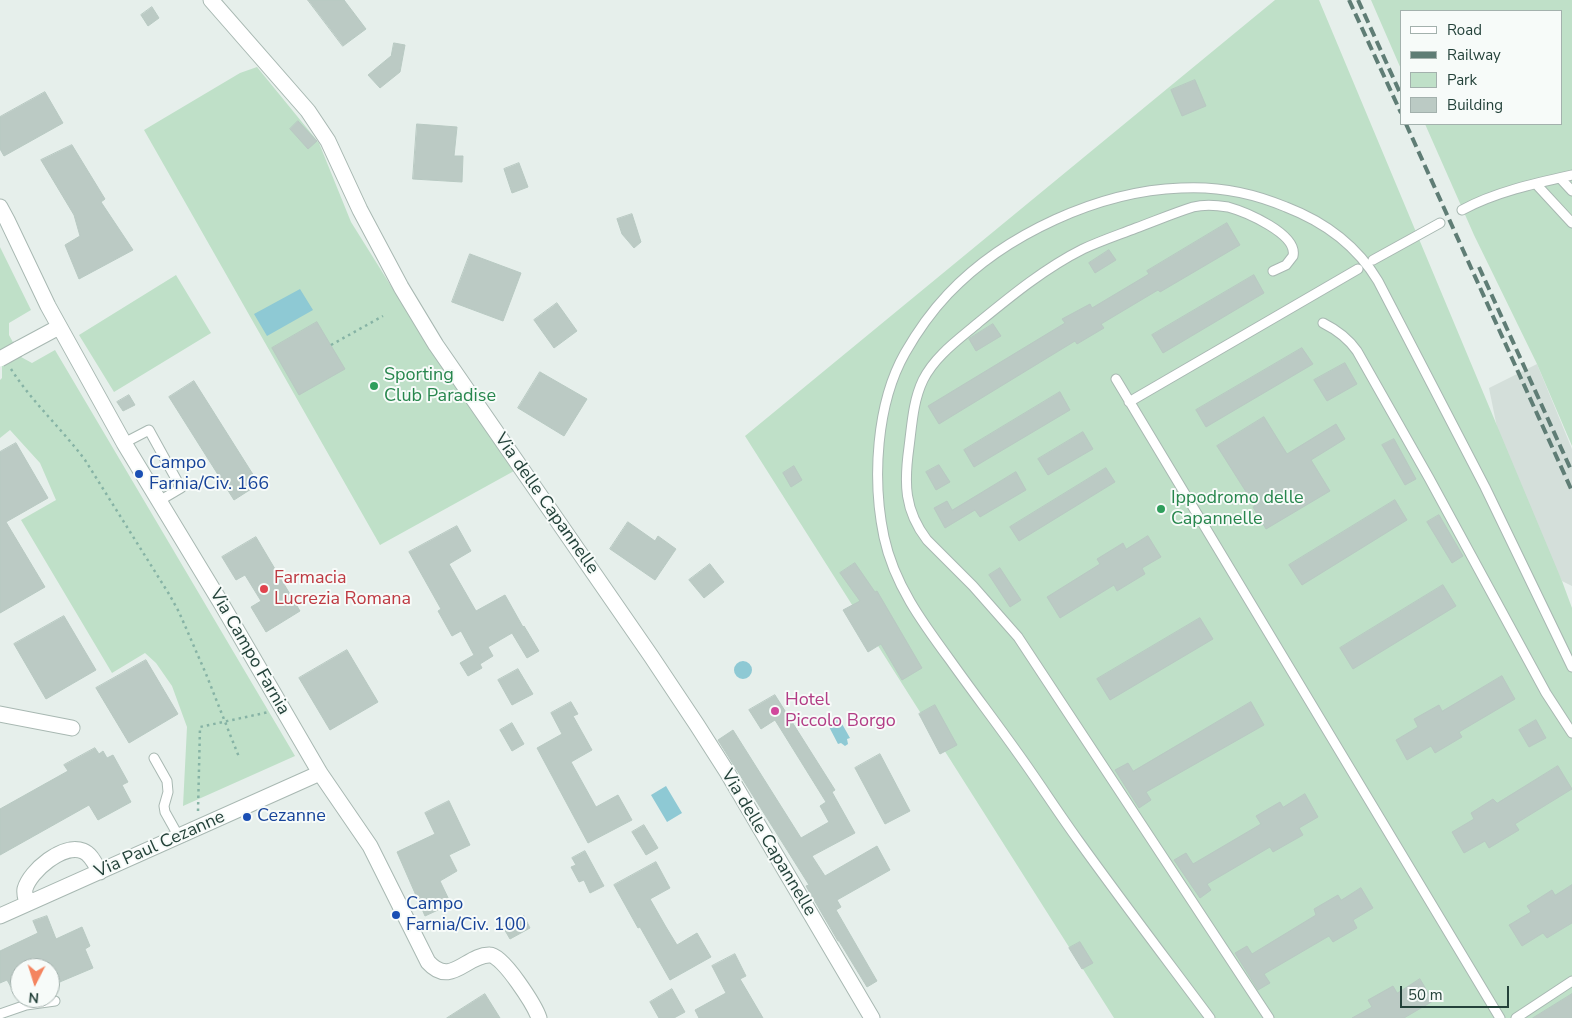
<!DOCTYPE html>
<style>
body{margin:0}
#map{position:relative;width:1572px;height:1018px;overflow:hidden;background:#e6efeb;font-family:"Nunito Sans",sans-serif}
canvas{display:block}
.legend{position:absolute;left:1400px;top:10px;width:162px;height:115px;box-sizing:border-box;background:#f7fbf9;border:1px solid #a3b1ad;margin:0;padding:6px 9px;list-style:none;font-size:15px;color:#24423a}
.legend li{display:flex;align-items:center;gap:10px;height:25px}
.legend b{width:25px;border:1px solid #a3b1ad}
.north{position:absolute;left:10px;top:958px;width:50px;height:50px;box-sizing:border-box;background:#f7fbf9;border:1px solid #a3b1ad;border-radius:50%;rotate:185deg;font-size:14px;font-weight:700;line-height:20px;text-align:center;color:#24423a}
.north::after{content:'';display:block;margin:auto;width:18px;height:22px;background:#f4845f;clip-path:polygon(50% 0,100% 100%,50% 72%,0 100%)}
.scale{position:absolute;left:1400px;top:986px;width:109px;height:22px;box-sizing:border-box;border:2px solid #24423a;border-top:0;padding-left:6px;font-size:15px;line-height:18px;white-space:nowrap;color:#24423a;-webkit-text-stroke:4px #f7fbf9;paint-order:stroke}
</style>
<div id="map">
<canvas width="1572" height="1018"></canvas>
<ul class="legend">
<li><b style="height:6px;background:#fff"></b>Road</li>
<li><b style="height:6px;background:#5f7d75"></b>Railway</li>
<li><b style="height:14px;background:#bfe0c8"></b>Park</li>
<li><b style="height:14px;background:#bbcac4"></b>Building</li>
</ul>
<div class="north">N</div>
<div class="scale">50 m</div>
</div>
<script>
const c = document.querySelector('canvas').getContext('2d');
c.lineJoin = 'round';
function fill(path, color) { c.fillStyle = color; c.fill(path, 'evenodd'); }
function trace(path, color, width, dash) { c.strokeStyle = color; c.lineWidth = width; c.lineCap = dash ? 'butt' : 'round'; c.setLineDash(dash || []); c.stroke(path); }
function label(font, color, halo, rows, align = 'center') {
  c.font = font + ' "Nunito Sans",sans-serif'; c.lineWidth = 4; c.setLineDash([]); c.textBaseline = 'middle'; c.strokeStyle = halo; c.fillStyle = color; for (const [text, x, y, turn = 0] of rows) {
    c.save(); c.translate(x, y); c.rotate((+turn || 0) * Math.PI / 180); c.textAlign = isNaN(turn) ? turn : align; if (halo) c.strokeText(text, 0, 0); c.fillText(text, 0, 0); c.restore();
  }
}
const built = new Path2D(`
 M1537,364L1572,449V586L1562,581L1506,472L1489,388Z`);
const green = new Path2D(`
 M1275,0H1319L1562,581L1572,608V1018H1114L745,436Z
 M1371,0H1572V446L1537,364L1474,235L1425,124H1561V11H1401V69Z
 M257,67L319,143L351,222L401,302L514,471L380,545L144,130L240,73Z
 M0,247L31,310L9,323V335L21,357L32,363L55,350L295,756L183,806L187,727L172,686L156,663L145,653L112,673L21,520L56,500L40,463L10,430L0,438V380L2,378V367L0,362Z
 M176,275L211,333L114,392L79,335Z`);
const water = new Path2D(`
 M300,289L313,310L267,336L254,314Z
 M734 670a9 9 0 1 1 18 0a9 9 0 1 1-18 0Z
 M837,715L850,738L847,739L848,744L845,746L841,743L838,744L826,721Z
 M666,786L682,813L667,822L651,795Z`);
const building = new Path2D(`
 M308,0H344L366,29L343,46Z
 M152,7L159,18L148,26L141,15Z
 M394,43L405,45L400,72L380,88L368,75L391,56Z
 M1195,80L1206,106L1182,116L1171,90Z
 M45,92L63,123L4,156L0,149V117Z
 M298,121L317,141L308,149L290,129Z
 M417,124L457,127L454,156H463L462,182L413,179Z
 M72,145L105,199L101,202L133,250L79,279L65,245L80,236L74,215L41,160Z
 M519,163L528,187L512,193L504,169Z
 M632,214L641,242L634,248L622,234L617,219Z
 M1227,223L1240,245L1160,292L1158,290L1101,324L1104,328L1077,344L1075,341L939,424L928,406L1065,323L1062,319L1090,304L1092,308L1149,274L1147,271Z
 M1109,250L1116,260L1095,273L1089,263Z
 M470,254L521,273L503,321L452,302Z
 M1254,275L1264,293L1163,353L1152,335Z
 M557,303L577,331L554,348L534,320Z
 M317,322L345,369L299,395L272,348Z
 M993,324L1001,336L976,351L969,339Z
 M1302,348L1313,364L1206,427L1196,410Z
 M1345,363L1357,384L1327,401L1314,380Z
 M540,372L587,399L564,436L518,408Z
 M194,381L259,484L234,500L169,397Z
 M1060,392L1070,410L974,467L964,450Z
 M129,395L135,405L123,411L117,402Z
 M1264,417L1287,454L1336,424L1345,439L1311,460L1330,491L1266,529L1253,507L1255,506L1217,446Z
 M1083,432L1093,449L1048,475L1038,459Z
 M1394,439L1416,479L1405,485L1382,445Z
 M16,443L48,498L6,522L45,587L0,613V452Z
 M939,465L950,482L936,490L926,472Z
 M794,466L802,480L791,487L783,473Z
 M1106,468L1115,482L1019,541L1010,527Z
 M1016,472L1026,490L980,517L975,510L945,528L934,508L947,501L952,510Z
 M1395,500L1407,520L1302,585L1289,565Z
 M1439,515L1463,556L1452,563L1427,522Z
 M628,522L655,541L658,536L676,549L655,580L610,549Z
 M457,526L471,551L449,564L476,611L505,595L523,627L524,626L539,651L527,658L512,633L488,647L493,656L480,664L482,668L468,676L460,663L474,655L461,631L452,636L438,611L441,609L409,552Z
 M1148,536L1161,557L1142,568L1145,574L1117,591L1114,585L1060,618L1047,597L1100,564L1097,559L1123,543L1126,549Z
 M256,537L300,611L266,632L251,607L261,601L245,575L236,580L222,557Z
 M855,563L875,592L877,591L922,668L902,680L881,644L868,652L843,610L860,601L840,573Z
 M710,564L724,582L704,598L689,580Z
 M1000,568L1021,600L1010,607L989,575Z
 M1443,585L1456,606L1353,669L1340,648Z
 M64,616L96,670L46,699L14,644Z
 M1200,618L1213,639L1110,700L1097,679Z
 M347,650L378,702L330,730L299,678Z
 M146,660L178,714L129,743L96,688Z
 M518,669L533,694L512,705L498,680Z
 M1502,676L1515,699L1459,732L1462,737L1435,753L1431,746L1407,760L1396,740L1418,727L1414,719L1439,705L1442,711Z
 M775,695L835,790L832,792L855,833L812,856L825,876L877,846L890,870L837,900L841,907L836,910L877,981L867,987L839,941H838L806,886L809,885L718,740L733,730L801,838L829,822L820,806L826,802L775,720L761,729L749,710Z
 M571,702L578,714L573,716L592,750L571,762L596,807L618,795L632,820L588,843L537,748L562,734L551,713Z
 M1251,702L1264,725L1146,792L1151,800L1139,808L1115,770L1128,763L1133,771Z
 M935,705L957,745L940,754L919,714Z
 M1536,720L1546,738L1529,747L1519,730Z
 M512,723L524,744L512,751L500,730Z
 M95,748L99,754L103,751L107,758L113,755L128,782L122,785L131,802L98,820L89,805L0,855V809L68,771L64,765Z
 M880,754L910,811L885,824L855,768Z
 M1558,766L1572,789L1515,824L1519,830L1489,848L1485,841L1464,853L1452,832L1474,819L1471,813L1493,799L1497,803Z
 M1305,794L1318,817L1299,828L1303,835L1273,852L1270,847L1207,884L1211,890L1200,898L1174,860L1186,853L1193,864L1261,824L1256,816L1280,802L1283,807Z
 M449,801L470,845L449,855L457,871L440,881L451,904L425,916L397,852L435,834L425,813Z
 M644,825L658,848L646,855L632,832Z
 M585,851L604,886L590,893L584,880L579,882L571,867L576,865L572,858Z
 M656,862L670,888L650,899L666,927L677,945L697,933L711,957L670,980L640,927L638,928L614,885Z
 M1572,885V923L1547,938L1543,933L1522,946L1509,925L1531,912L1527,906L1552,890L1555,895Z
 M1361,888L1373,908L1353,920L1357,928L1333,942L1329,936L1264,974L1270,983L1258,990L1235,953L1247,946L1252,954L1316,915L1314,909L1338,895L1341,900Z
 M47,916L56,939L82,927L90,946L85,949L93,968L55,984L50,972V968H20V982L11,987L7,980L0,983V951L38,933L33,921Z
 M524,916L530,928L510,939L503,927Z
 M1080,942L1093,963L1082,969L1069,948Z
 M735,954L746,976L740,979L763,1018H699L695,1010L726,993L712,966Z
 M1420,979L1433,1001L1404,1018H1352L1372,1007L1368,1000L1393,986L1397,993Z
 M672,989L685,1012L674,1018H659L650,1002Z
 M485,994L500,1018H447Z
 M1572,994V1018H1533Z`);
const path = new Path2D(`
 M331,345L383,316
 M11,369C32,402 62,429 85,460L169,594L179,612L206,674L239,757
 M198,811L200,727L269,712`);
const lane = new Path2D(`
 M1560,178L1572,191
 M1536,184L1572,223
 M1462,210C1495,192 1536,183 1572,175
 M1373,260L1440,223
 M1323,323C1337,330 1348,338 1357,351L1429,478L1546,693L1572,733
 M1116,379L1500,1018
 M1129,402L1358,269
 M124,443L149,430L181,488L159,501
 M154,758L167,781L168,792L164,806L165,812L179,837
 M0,1014L26,1005L55,1001
 M1210,1018C1166,959 1121,900 1078,840C1057,811 1038,781 1017,752C995,721 972,691 950,660C922,622 894,584 884,537C872,480 876,404 905,353C917,332 931,312 948,294C1005,234 1099,191 1181,188C1217,186 1253,193 1286,207C1325,222 1357,246 1378,281L1485,487L1572,667
 M1269,1018L1018,637L973,586L927,540C904,510 904,483 909,447C912,424 913,401 923,380C935,356 958,340 978,323C1011,296 1045,268 1083,249C1100,241 1118,235 1136,228C1155,221 1174,213 1193,207C1205,204 1216,205 1228,207C1246,212 1298,234 1293,256L1286,265L1273,271
 M1516,1018L1572,981`);
const street = new Path2D(`
 M211,0L308,111L328,141L360,210L401,287L436,345L651,656L697,725L727,772L872,1018
 M0,207L7,220L48,306L124,443L221,603L320,773L370,846L428,962C451,988 467,954 490,955C503,955 535,1006 539,1018
 M18,349L59,327
 M0,714L72,728
 M27,904C26,899 24,894 25,889C30,871 63,843 83,851C91,854 95,864 100,872
 M0,916L320,773`);
const rail = new Path2D(`
 M1349,0L1401,113
 M1358,0L1401,95
 M1406,124L1572,491
 M1479,267L1572,472`);
const streetBridge = new Path2D(`
 M0,359L18,349`);
const markers = [
 [374,386,5,"#2e9e5b"],
 [139,474,5,"#1a4fb4"],
 [1161,509,5,"#2e9e5b"],
 [264,589,5,"#e0444e"],
 [775,711,5,"#d1479c"],
 [247,817,5,"#1a4fb4"],
 [396,915,5,"#1a4fb4"]
];
const leisureNames = [
 ["Sporting",384,376],
 ["Club Paradise",384,397],
 ["Ippodromo delle",1171,499],
 ["Capannelle",1171,520]
];
const transitNames = [
 ["Campo",149,464],
 ["Farnia/Civ. 166",149,485],
 ["Cezanne",257,817],
 ["Campo",406,905],
 ["Farnia/Civ. 100",406,926]
];
const streetNames = [
 ["Via delle Capannelle",546,504,55],
 ["Via Campo Farnia",249,652,60],
 ["Via delle Capannelle",768,843,59],
 ["Via Paul Cezanne",160,845,-24]
];
const healthNames = [
 ["Farmacia",274,579],
 ["Lucrezia Romana",274,600]
];
const hotelNames = [
 ["Hotel",785,701],
 ["Piccolo Borgo",785,722]
];
fill(built, '#d4dfda');
fill(green, '#bfe0c8');
fill(water, '#8ec9d4');
fill(building, '#bbcac4');
trace(building, '#b8c9c2', 1);
trace(lane, '#a8b8b2', 11);
trace(street, '#a8b8b2', 17);
trace(path, '#86b3a5', 2.5, [2.5, 4]);
trace(lane, '#fff', 9);
trace(street, '#fff', 15);
trace(rail, '#5f7d75', 4, [10, 5]);
trace(streetBridge, '#a8b8b2', 17, []);
trace(streetBridge, '#fff', 15);
for (const [x, y, r, color] of markers) { const dot = new Path2D(); dot.arc(x, y, r, 0, 2 * Math.PI); c.fillStyle = color; c.fill(dot); trace(dot, '#f7fbf9', 2); }
label('18px', '#27864d', '#f7fbf9', leisureNames, 'left');
label('18px', '#164399', '#f7fbf9', transitNames, 'left');
label('18px', '#24423a', '#f7fbf9', streetNames);
label('18px', '#be3a42', '#f7fbf9', healthNames, 'left');
label('18px', '#b23c85', '#f7fbf9', hotelNames, 'left');
</script>
